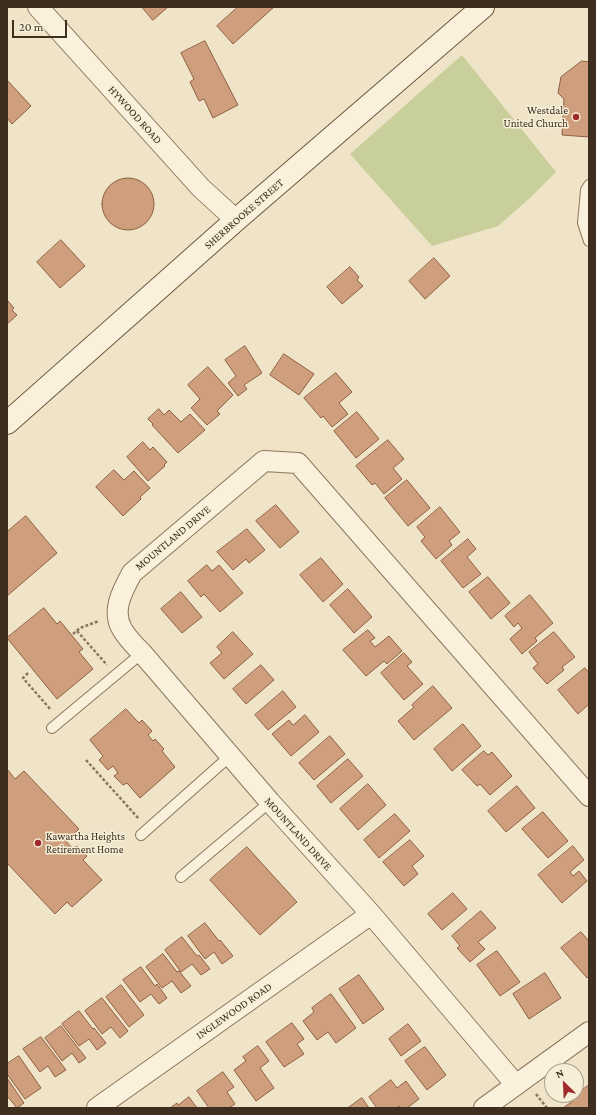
<!DOCTYPE html>
<style>
body{margin:0}
#map{position:relative;width:596px;height:1115px;overflow:hidden;background:#f0e4c8;font-family:"Crimson Pro",serif}
canvas{display:block}
.frame{position:absolute;inset:0;border:8px solid #3d2e20;pointer-events:none}
.north{position:absolute;left:544px;top:1063px;width:40px;height:40px;box-sizing:border-box;background:#f7eed8;border:1px solid #ada18e;border-radius:50%;rotate:336deg;font-size:11px;font-weight:700;line-height:16px;text-align:center;color:#3d2e20}
.north::after{content:'';display:block;margin:auto;width:14px;height:18px;background:#9e2a2b;clip-path:polygon(50% 0,100% 100%,50% 72%,0 100%)}
.scale{position:absolute;left:12px;top:20px;width:55px;height:18px;box-sizing:border-box;border:2px solid #3d2e20;border-top:0;padding-left:5px;font-size:12px;line-height:14px;white-space:nowrap;color:#3d2e20;-webkit-text-stroke:3px #f7eed8;paint-order:stroke}
</style>
<div id="map">
<canvas width="596" height="1115"></canvas>
<div class="frame"></div>
<div class="north">N</div>
<div class="scale">20 m</div>
</div>
<script>
const c = document.querySelector('canvas').getContext('2d');
c.lineJoin = 'round';
function fill(path, color) { c.fillStyle = color; c.fill(path, 'evenodd'); }
function trace(path, color, width, dash) { c.strokeStyle = color; c.lineWidth = width; c.lineCap = dash ? 'butt' : 'round'; c.setLineDash(dash || []); c.stroke(path); }
function label(font, color, halo, rows, align = 'center') {
  c.font = font + ' "Crimson Pro",serif'; c.lineWidth = 3; c.setLineDash([]); c.textBaseline = 'middle'; c.strokeStyle = halo; c.fillStyle = color; for (const [text, x, y, turn = 0] of rows) {
    c.save(); c.translate(x, y); c.rotate((+turn || 0) * Math.PI / 180); c.textAlign = isNaN(turn) ? turn : align; if (halo) c.strokeText(text, 0, 0); c.fillText(text, 0, 0); c.restore();
  }
}
const green = new Path2D(`
 M462,55L556,172L530,198L498,226L432,246L350,154Z`);
const building = new Path2D(`
 M142,7H168L153,20Z
 M238,7H274L233,44L217,26Z
 M205,41L238,105L213,118L204,99L199,101L190,82L194,79L181,53Z
 M582,61L589,62V137L562,135L564,99L558,93L561,77Z
 M7,80L31,106L12,124L7,118Z
 M102 204a26 26 0 1 1 52 0a26 26 0 1 1-52 0Z
 M61,240L85,266L60,288L37,262Z
 M434,258L450,276L425,299L409,281Z
 M350,267L359,277L357,280L363,286L342,304L327,287Z
 M7,300L14,308L12,310L17,315L7,324Z
 M245,346L262,373L244,385L247,389L238,396L228,383L236,376L225,360Z
 M284,354L314,374L299,395L270,375Z
 M208,367L233,395L217,411L220,414L207,425L191,408L200,399L188,385Z
 M336,373L352,392L339,403L348,414L332,427L323,416L321,418L304,398Z
 M159,409L164,415L169,410L181,422L190,414L205,430L178,453L152,425L153,424L148,419Z
 M357,412L379,439L356,458L334,431Z
 M388,440L404,459L393,468L402,479L384,494L375,483L372,485L356,466Z
 M143,442L150,450L153,447L167,462L164,465L165,466L148,481L127,457Z
 M114,470L124,480L134,471L150,488L140,497L141,499L123,516L96,487Z
 M407,480L430,508L408,526L385,498Z
 M276,505L299,532L280,548L256,521Z
 M440,507L460,532L449,541L452,545L436,559L421,541L425,537L417,527Z
 M26,516L57,553L7,596V532Z
 M247,529L265,550L249,563L246,559L233,570L217,552Z
 M468,539L476,549L467,557L481,574L463,588L441,561Z
 M321,558L343,584L323,602L300,575Z
 M207,565L212,571L219,565L243,593L220,612L204,594L201,597L188,581Z
 M488,577L510,603L491,619L469,592Z
 M348,589L372,617L354,633L330,605Z
 M181,592L202,617L182,633L161,609Z
 M530,595L553,623L535,638L537,641L522,654L510,639L522,628L518,623L514,627L505,616Z
 M44,608L57,624L60,621L83,649L79,652L93,669L57,699L7,638Z
 M368,630L375,638L370,641L375,647L389,636L402,651L387,664L384,661L366,676L343,650Z
 M233,632L253,654L224,679L210,663L222,653L217,647Z
 M554,632L575,657L562,667L564,670L547,684L533,668L538,664L529,652Z
 M404,653L412,662L407,666L423,684L404,700L381,673Z
 M261,665L274,680L246,704L233,689Z
 M585,668L589,673V704L578,714L558,690Z
 M433,686L452,708L414,740L398,721L414,707L412,705Z
 M283,691L296,707L268,730L255,715Z
 M126,709L139,723L142,720L152,731L148,735L153,741L155,739L164,749L162,751L175,767L140,798L127,783L123,785L114,776L118,773L113,766L108,770L99,760L103,756L90,740Z
 M305,715L319,732L291,756L272,734L289,720L293,725Z
 M463,724L481,746L452,771L434,749Z
 M330,736L345,754L314,780L299,763Z
 M484,751L488,755L492,752L512,776L490,795L480,784L477,786L462,770Z
 M348,759L363,776L331,803L317,786Z
 M7,769L15,779L24,771L79,829L66,841L73,849L77,846L87,856L83,860L102,880L72,907L67,902L55,914L7,863Z
 M368,784L386,805L358,830L340,809Z
 M517,786L535,808L506,832L488,811Z
 M543,812L568,841L548,858L522,829Z
 M395,814L410,831L379,858L364,840Z
 M410,840L424,856L412,866L418,874L404,886L383,862Z
 M573,846L584,860L570,872L573,876L579,871L587,881L562,903L538,875Z
 M247,847L297,902L260,935L210,880Z
 M453,893L467,909L442,930L428,914Z
 M481,911L496,928L478,942L485,949L470,962L457,948L460,946L452,936Z
 M205,923L219,941L220,940L233,956L222,964L214,952L205,959L188,936Z
 M581,932L589,941V976L587,978L561,948Z
 M182,937L197,956L199,955L210,969L201,975L192,964L181,972L165,950Z
 M497,951L520,982L500,996L477,965Z
 M163,954L177,972L179,971L191,986L181,993L172,981L162,988L146,967Z
 M141,967L155,986L157,984L167,998L159,1004L151,994L140,1002L123,980Z
 M545,973L561,998L529,1019L513,994Z
 M359,975L384,1009L363,1024L339,989Z
 M121,985L144,1015L129,1027L106,997Z
 M331,994L356,1028L336,1043L328,1032L317,1040L303,1021L314,1012L312,1008Z
 M102,998L128,1031L120,1038L111,1027L102,1034L85,1011Z
 M79,1011L93,1029L94,1028L106,1043L97,1050L89,1039L79,1046L62,1024Z
 M292,1023L304,1039L297,1044L304,1054L284,1067L266,1042Z
 M408,1024L421,1041L401,1056L389,1039Z
 M61,1026L86,1058L79,1063L72,1053L62,1061L45,1038Z
 M41,1037L66,1070L55,1077L48,1066L40,1072L23,1049Z
 M258,1046L269,1061L260,1068L274,1088L256,1101L234,1070L246,1061L243,1057Z
 M425,1047L446,1075L427,1090L405,1061Z
 M19,1056L41,1088L25,1099L7,1074V1064Z
 M223,1072L234,1087L227,1092L235,1104L229,1108H209L197,1091Z
 M7,1078L24,1103L17,1108L8,1097L7,1098Z
 M391,1080L397,1088L406,1081L419,1099L407,1108H400L399,1106L396,1108H377L369,1097Z
 M589,1085V1108H563L573,1101L571,1099Z
 M189,1097L197,1108H170L177,1103L178,1105Z
 M362,1098L369,1108H348Z`);
const path = new Path2D(`
 M77,631L107,665
 M73,634L80,628L99,621
 M28,673L23,678L51,710
 M86,760L139,819
 M536,1094L547,1108`);
const service = new Path2D(`
 M589,185L586,190L583,223L589,241
 M52,728L142,653
 M141,835L230,756
 M181,877L270,802`);
const minor = new Path2D(`
 M38,7L201,188L236,220
 M516,1085L371,914L270,802L142,653C135,646 127,638 122,629C111,610 123,590 132,573L264,461L298,463L589,796
 M97,1108L371,914
 M484,1108L589,1032`);
const secondary = new Path2D(`
 M7,423L236,220L483,7`);
const markers = [
 [576,117,4,"#9e2a2b"],
 [38,843,4,"#9e2a2b"]
];
const poiNames = [
 ["Westdale",568,111],
 ["United Church",568,124],
 ["Kawartha Heights",46,837,"left"],
 ["Retirement Home",46,850,"left"]
];
const streetNames = [
 ["HYWOOD ROAD",135,115,48],
 ["SHERBROOKE STREET",244,214,-41],
 ["MOUNTLAND DRIVE",173,538,-40],
 ["MOUNTLAND DRIVE",298,834,48],
 ["INGLEWOOD ROAD",234,1011,-35]
];
fill(green, '#c9cf9b');
fill(building, '#cf9f7d');
trace(building, '#8d5f41', 1);
trace(service, '#8d765c', 12);
trace(minor, '#8d765c', 22);
trace(secondary, '#6f573f', 24);
trace(path, '#8d765c', 2.5, [3, 2]);
trace(service, '#faf1dc', 10);
trace(minor, '#faf1dc', 20);
trace(secondary, '#faf1dc', 22);
for (const [x, y, r, color] of markers) { const dot = new Path2D(); dot.arc(x, y, r, 0, 2 * Math.PI); c.fillStyle = color; c.fill(dot); trace(dot, '#f7eed8', 1.5); }
label('11px', '#3d2e20', '#f7eed8', poiNames, 'right');
label('11px', '#3d2e20', '#f7eed8', streetNames);
</script>
